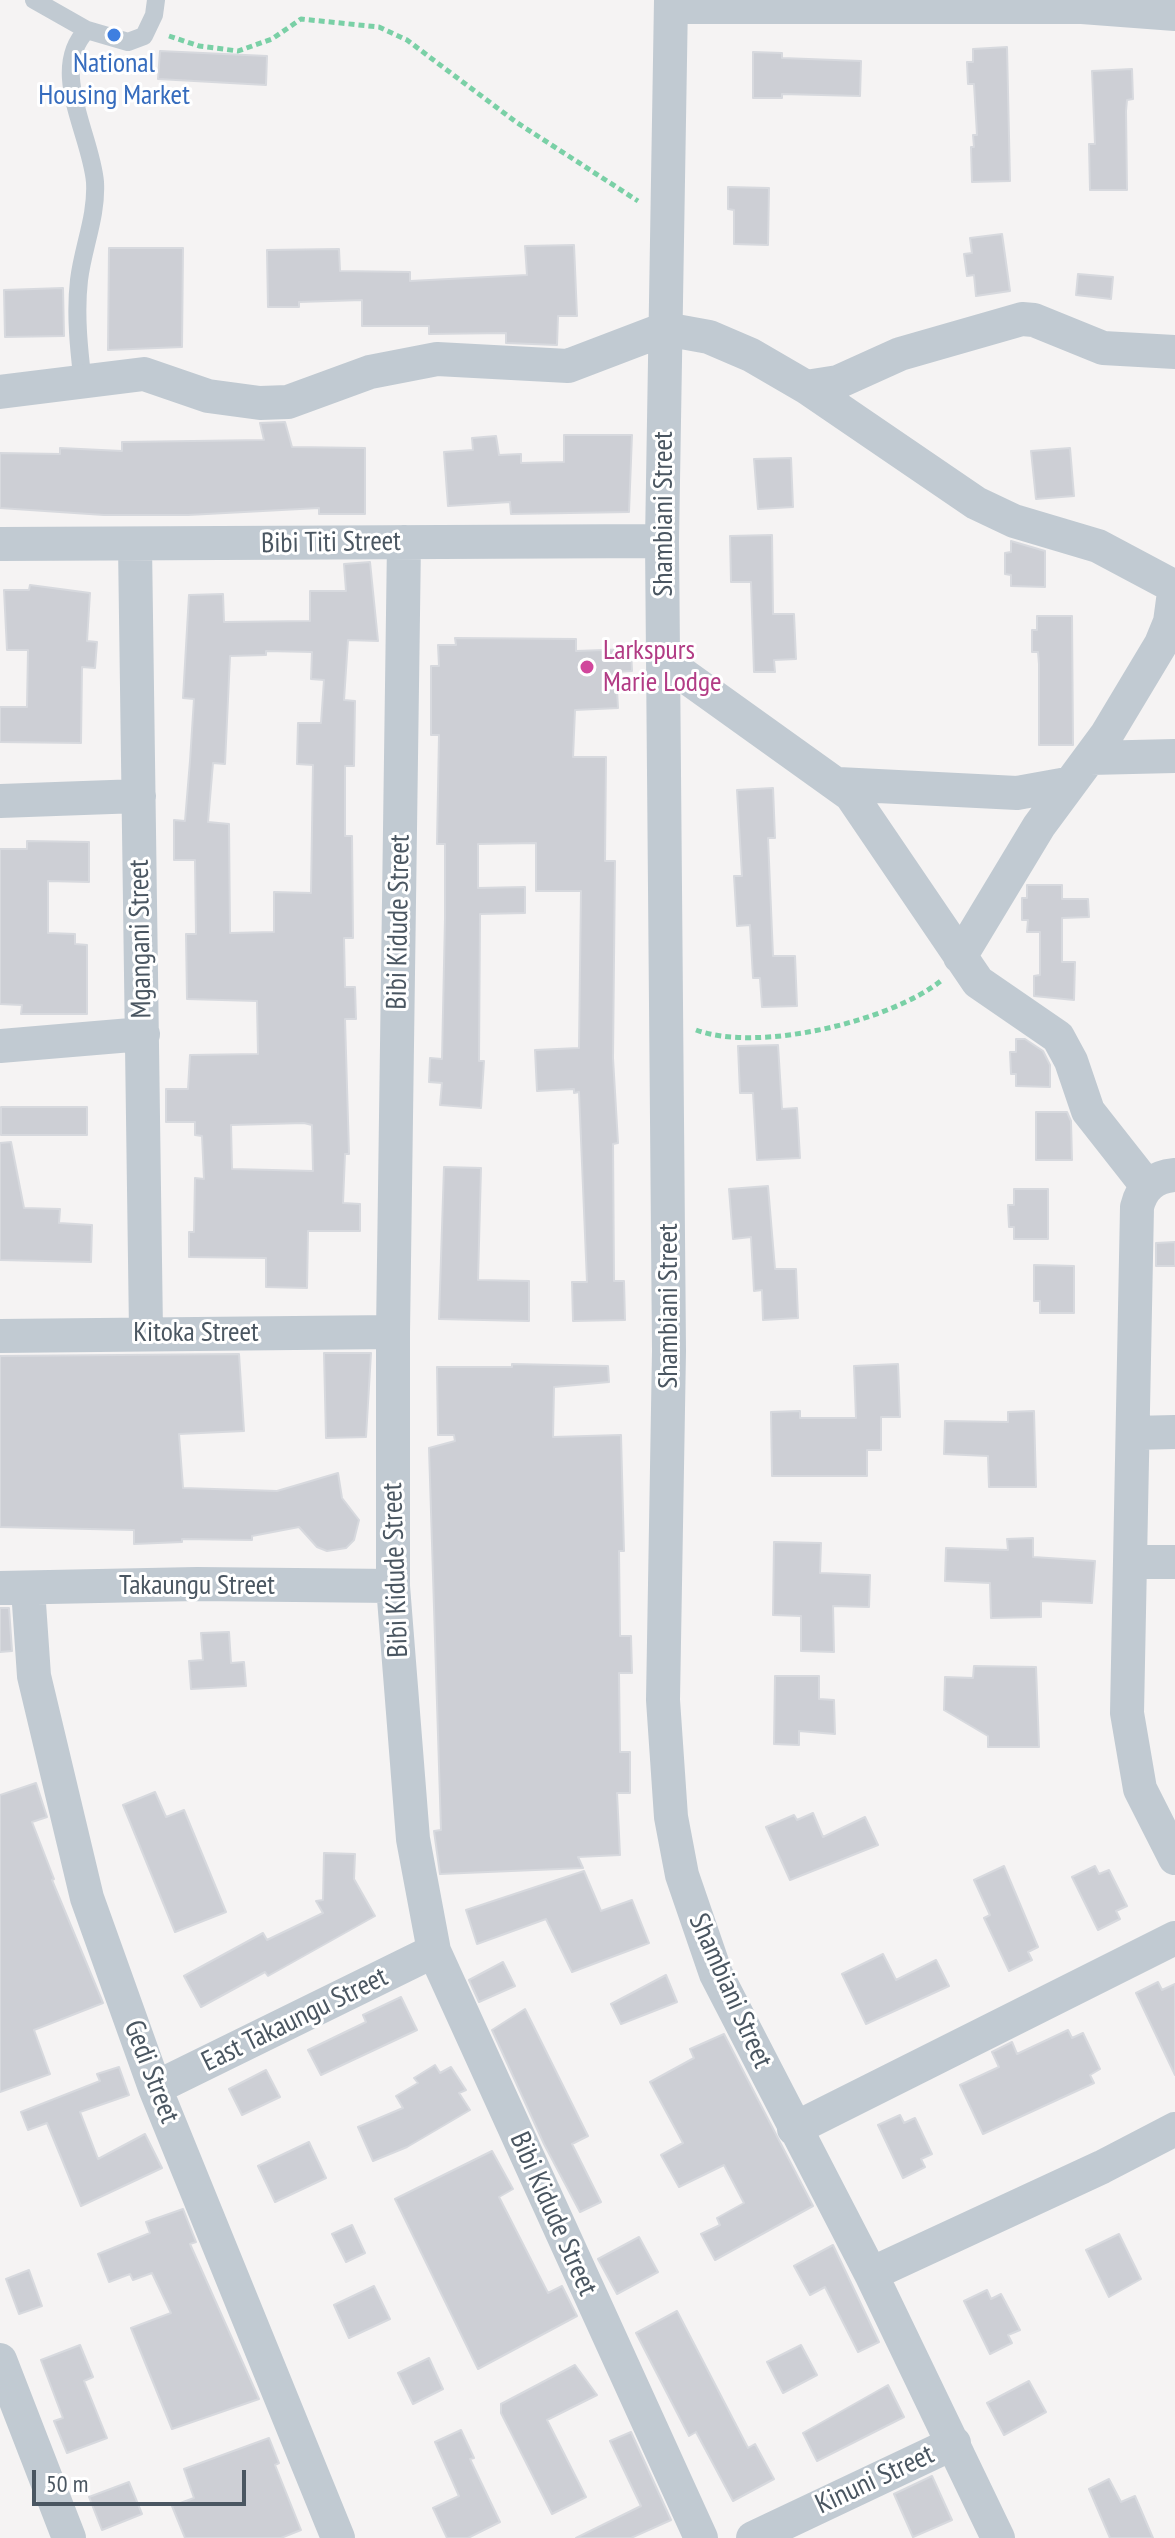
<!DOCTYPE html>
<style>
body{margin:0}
#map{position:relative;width:1175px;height:2538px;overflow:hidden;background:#f5f3f3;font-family:"PT Sans Narrow",sans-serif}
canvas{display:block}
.scale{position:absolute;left:32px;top:2470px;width:214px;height:36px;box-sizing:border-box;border:4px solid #4a5661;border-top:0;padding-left:10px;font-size:24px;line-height:28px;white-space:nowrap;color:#4a5661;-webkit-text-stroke:6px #fff;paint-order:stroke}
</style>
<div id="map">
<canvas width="1175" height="2538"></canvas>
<div class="scale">50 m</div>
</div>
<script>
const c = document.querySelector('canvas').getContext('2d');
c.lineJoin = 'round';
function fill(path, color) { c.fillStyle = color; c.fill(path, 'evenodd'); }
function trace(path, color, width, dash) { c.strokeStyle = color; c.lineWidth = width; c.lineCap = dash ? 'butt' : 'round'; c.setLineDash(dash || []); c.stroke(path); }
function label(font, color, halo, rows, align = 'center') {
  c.font = font + ' "PT Sans Narrow",sans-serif'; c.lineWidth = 6; c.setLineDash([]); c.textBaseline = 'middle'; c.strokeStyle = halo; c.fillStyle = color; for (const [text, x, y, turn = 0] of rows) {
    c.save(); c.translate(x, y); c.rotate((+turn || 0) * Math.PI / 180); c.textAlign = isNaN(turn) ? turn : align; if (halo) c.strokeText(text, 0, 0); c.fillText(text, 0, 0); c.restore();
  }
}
const building = new Path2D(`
 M1007,47L1010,181L972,182L971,147H974L973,135H977L974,84H968L967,62H973V49Z
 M160,51L267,56L266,85L158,79Z
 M753,52L782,53V58L861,61L860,96L782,94V98H753Z
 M1132,69L1133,99L1127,100L1126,111L1127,190H1090L1089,144H1095L1092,71Z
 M728,187L769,188L768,245L734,244V210L728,209Z
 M1002,234L1010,291L976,296L974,275L967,276L964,254L972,253L970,238Z
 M574,245L577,316H558L557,345L506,343V333L429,334V326H362V300L299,302V307H268L267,250L339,249L340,271L410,272V281L527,275L525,246Z
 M109,248H183L182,347L108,350Z
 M1078,274L1113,277L1111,299L1076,295Z
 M63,288L64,336L5,337L4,290Z
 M285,422L292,447L365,448V514H319V508L188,515H104L0,508V453L60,454V448L122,451V442L264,440L260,423Z
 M564,435H632L629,512L511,514L510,502L448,506L444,452L473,450L472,438L496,436L499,455L521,454V463L564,462Z
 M1070,448L1074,496L1036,499L1031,451Z
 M791,458L793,507L758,509L754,459Z
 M772,535L773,614H794L796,659L774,660L775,672H754L751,582H731L730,536Z
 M1011,541L1045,551V587L1011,586V575L1005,574V553L1011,552Z
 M370,562L378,641L348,640L344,700L355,701L354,766H345V836H352L353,938H344L345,987H355L356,1019H345L349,1154H345L343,1203L360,1204V1231H308L307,1288L266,1287V1258L189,1257V1232H194L195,1178L204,1179L202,1136L195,1135V1122H166V1089H188L190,1055L258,1054L257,1001L187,999L186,934H196L195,860H174V820L185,821L190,761L194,699L183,698L189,595L223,594L224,622L310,621V591H346L344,564ZM266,651L312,652L311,679L324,680L321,723H298L297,764L313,765L311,893L274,892V932L230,933L229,824L208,822L213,763L225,764L230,656L266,655ZM304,1123L312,1125L313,1171L232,1169L231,1125Z
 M30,585L90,593L87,641L97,642L95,668L82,667L81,743L0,742V707H27L28,650H7L4,590H29Z
 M1037,616H1072L1073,745H1039V664L1038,652H1032V630H1037Z
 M455,638L576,639V651L631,649L632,671L616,672L618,708L575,710L573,757H606L605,861H615L613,1058L618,1143L613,1144L614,1281H624L625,1320L573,1321L572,1282H587L579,1092L574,1093V1089L537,1091L535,1050L579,1048L581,891H536V843L478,844V888L525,887V913L480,914L479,1061H484L481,1108L440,1105L442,1083L429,1082L430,1058L442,1059L445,918V844H437L439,735H431V666H439L438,645H456Z
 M773,788L775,838H768L773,956H795L797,1006L762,1007L760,978H753L750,925L737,926L734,876H742L737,790Z
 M27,841L89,842V882L48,881V933L75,934V944L87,945V1014H21L22,1005L0,1004V849H27Z
 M1027,885H1062V899H1088L1089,917L1062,918V962H1075L1074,1000L1034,996V976L1040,975V932H1027L1028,920H1022V898H1027Z
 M1016,1039H1025L1043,1051L1050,1065V1087L1016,1086V1074H1011L1010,1052H1016Z
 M778,1045L782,1109L797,1108L800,1158L757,1160L753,1093H740L738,1046Z
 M1,1107H87V1135H1Z
 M1036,1112H1067L1071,1121L1072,1160H1036Z
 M11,1142L24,1208L60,1209L59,1223L92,1225L91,1262L0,1260V1143Z
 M444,1167L481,1168L478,1280L529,1281V1321L439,1319Z
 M768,1186L775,1269H796L798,1318L763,1320L762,1290L754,1291L751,1237L733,1239L729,1189Z
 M1014,1189H1048V1239H1014V1227H1009L1008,1205H1014Z
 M1175,1242V1266H1156V1243Z
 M1034,1265L1074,1266V1313H1040V1301H1034Z
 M324,1353H371L366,1437L326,1438Z
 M239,1354L244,1431L179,1434L183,1488L277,1491L338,1473L342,1498L359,1520L354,1540L346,1548L327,1551L317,1547L299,1527L252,1536V1540L182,1539V1542L134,1544V1530L0,1527V1356Z
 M512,1364L608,1366L609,1382L554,1387L553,1437L621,1435L624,1551H619L620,1636H631L632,1673H619L620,1752H630V1793H617L620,1855L578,1857L583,1868L440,1874L434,1831L441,1830L429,1448L455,1441L454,1435H438L437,1367H512Z
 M898,1364L900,1417H881V1450H867V1476H772L771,1412L800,1411V1418H856L854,1366Z
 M1034,1411L1036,1487H989L988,1456L944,1454L945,1421L1008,1422V1412Z
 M1033,1538V1557L1095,1561L1092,1603L1041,1601V1617L991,1618L990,1583L945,1581L946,1548L1008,1550L1007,1539Z
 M774,1542L821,1543L820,1573L870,1575L869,1607L833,1606L834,1652L801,1651V1616L773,1615Z
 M0,1608H9L12,1651L0,1652Z
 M229,1632L231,1663L244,1662L246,1686L191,1689L189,1661L203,1660L201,1633Z
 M974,1666L1036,1667L1039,1747H988V1736L944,1710L945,1677L973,1678Z
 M775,1676H819V1699L834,1700L835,1734L799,1731V1745L774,1744Z
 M36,1783L47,1817L32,1822L54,1879L52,1880L103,2003L34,2030L50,2074L0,2092V1795Z
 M155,1792L166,1817L184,1810L226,1912L175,1932L123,1805Z
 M813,1813L823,1837L865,1817L878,1845L790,1880L766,1827L794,1815L797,1820Z
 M324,1853L355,1854L354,1879L375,1916L268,1976L265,1972L201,2007L184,1976L263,1933L267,1940L323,1913L316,1901L323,1900Z
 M1004,1866L1038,1947L1028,1952L1032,1960L1009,1971L984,1918L990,1915L974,1880Z
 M1095,1866L1099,1874L1109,1870L1127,1906L1116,1911L1120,1919L1098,1930L1072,1877Z
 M584,1871L601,1911L632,1900L649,1943L572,1972L546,1919L477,1944L466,1910Z
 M883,1954L896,1980L936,1960L949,1986L866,2024L842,1974Z
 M503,1962L515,1986L479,2002L469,1980Z
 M666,1975L677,2002L621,2024L611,2004Z
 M1158,1982L1162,1990L1175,1984V2075L1136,1993Z
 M401,1997L417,2030L321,2075L308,2050L366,2022L363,2015Z
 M525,2009L588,2136L572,2144L601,2202L580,2212L544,2144L492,2030Z
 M1068,2030L1072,2038L1083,2033L1100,2069L1090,2075L1094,2083L983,2134L960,2085L999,2067L992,2052L1012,2042L1017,2054Z
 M724,2034L813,2206L715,2260L701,2234L720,2225L717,2218L744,2203L724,2165L679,2187L661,2155L683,2143L650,2082L694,2058L690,2049Z
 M435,2065L440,2073L451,2067L466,2090L459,2093L470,2110L407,2147L373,2161L358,2127L403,2108L396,2096L418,2083L414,2078Z
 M119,2067L129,2095L80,2112L98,2159L145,2134L162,2168L81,2206L47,2123L28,2130L21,2112L100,2081L97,2074Z
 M266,2070L280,2097L242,2115L229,2089Z
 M900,2115L904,2123L915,2118L932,2154L921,2159L925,2167L903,2178L878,2125Z
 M309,2142L326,2178L275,2202L258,2166Z
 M492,2151L513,2189L499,2197L548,2293L562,2286L577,2316L478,2369L395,2199Z
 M183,2209L196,2242L190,2244L259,2399L172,2429L131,2328L171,2313L152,2273L133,2280L130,2274L109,2282L98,2254L150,2233L146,2222Z
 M352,2225L365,2253L346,2262L332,2234Z
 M1119,2234L1141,2279L1109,2297L1086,2250Z
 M639,2237L658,2272L617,2294L598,2259Z
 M833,2245L879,2342L858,2352L825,2287L810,2295L794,2266Z
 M29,2270L42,2306L19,2314L6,2279Z
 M374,2286L390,2319L349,2338L334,2305Z
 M987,2290L991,2299L1001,2294L1020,2330L1008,2335L1012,2343L990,2354L964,2301Z
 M677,2311L748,2448L755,2444L774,2479L733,2501L696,2432L689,2436L636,2333Z
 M80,2345L93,2377L84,2381L107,2438L67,2453L54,2421L63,2418L41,2360Z
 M801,2345L817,2375L783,2393L767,2362Z
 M429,2358L443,2389L413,2404L398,2373Z
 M575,2365L597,2395L547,2420L586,2497L552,2514L501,2413V2404Z
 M1029,2381L1046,2412L1004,2435L987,2403Z
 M888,2385L904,2417L817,2461L803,2433Z
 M461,2430L474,2458L470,2459L500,2522L468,2538H447L433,2508L459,2496L435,2442Z
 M631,2432L671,2520L631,2538H576L641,2506L610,2441Z
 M269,2438L279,2463L275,2465L301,2530L281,2538H185L172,2506L194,2498L184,2469Z
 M932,2476L952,2520L913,2537L894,2494Z
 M1109,2479L1121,2502L1135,2496L1153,2538H1110L1089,2489Z
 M129,2482L142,2514L102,2530L89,2497Z`);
const path = new Path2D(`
 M169,36L199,46L238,51L272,39L301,19L379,27L407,40L516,122L638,201
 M696,1030C758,1053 892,1021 942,980`);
const lane = new Path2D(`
 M34,0L87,30
 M83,384C79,350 75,314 79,280C83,247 97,216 95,182C91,134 48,70 87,30L128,42L144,36L154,15L156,0`);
const street = new Path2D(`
 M671,0L662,541L669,1351L663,1700L671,1817L682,1875L716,1974L871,2274L998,2538
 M671,7H1082L1175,14
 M806,387L838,382L900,354L1022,319L1034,320L1103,348L1175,352
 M0,392L144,374L208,396L260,403L288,402L370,372L437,359L568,366L665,329L709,337L751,355L806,387L976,503L1014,521L1098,546L1175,587
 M404,542L393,1332V1586L413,1839L434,1951L701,2538
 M0,544L662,541
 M135,545L146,1332
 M664,661L851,795L978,982L1058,1037L1071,1061L1088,1111L1147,1186
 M1090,758L1175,756
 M838,784L1017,793L1067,784
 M0,801L139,796
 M960,957L1039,826L1107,734L1161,644L1170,622L1175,585
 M0,1046L143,1034
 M1175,1175C1154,1177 1142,1187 1137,1207L1127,1713L1140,1789L1175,1858
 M0,1336L393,1332
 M1133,1433L1175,1432
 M1132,1562H1175
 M0,1588L197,1584L393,1586
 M28,1589L34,1676L87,1898L155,2088L338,2538
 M155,2088L434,1951
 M794,2129L1175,1938
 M871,2274L1102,2167L1175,2129
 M0,2360L69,2538
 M753,2538L954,2443`);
const markers = [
 [114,35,8,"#3f7fe0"],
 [587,667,8,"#d1479c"]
];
const shopNames = [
 ["National",114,64],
 ["Housing Market",114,96]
];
const streetNames = [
 ["Shambiani Street",664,514,-90],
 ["Bibi Titi Street",331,543,-1],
 ["Bibi Kidude Street",399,922,-89],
 ["Mgangani Street",141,939,-91],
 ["Shambiani Street",669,1306,-90],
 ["Kitoka Street",196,1333],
 ["Bibi Kidude Street",396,1570,-92],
 ["Takaungu Street",197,1586],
 ["Shambiani Street",730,1991,66],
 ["East Takaungu Street",295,2020,-26],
 ["Gedi Street",151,2072,69],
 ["Bibi Kidude Street",553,2214,66],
 ["Kinuni Street",875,2480,-25]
];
const hotelNames = [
 ["Larkspurs",603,651],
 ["Marie Lodge",603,683]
];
fill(building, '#cdcfd5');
trace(building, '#d7d9de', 2);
trace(path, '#7ad0a6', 5, [6, 4]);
trace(lane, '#c1cad2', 18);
trace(street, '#c1cad2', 34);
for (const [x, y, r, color] of markers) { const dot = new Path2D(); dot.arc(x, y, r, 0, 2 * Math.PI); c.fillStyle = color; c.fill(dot); trace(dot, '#fff', 3); }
label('28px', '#366cbe', '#fff', shopNames);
label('28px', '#4a5661', '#fff', streetNames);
label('28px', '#b23c85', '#fff', hotelNames, 'left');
</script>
